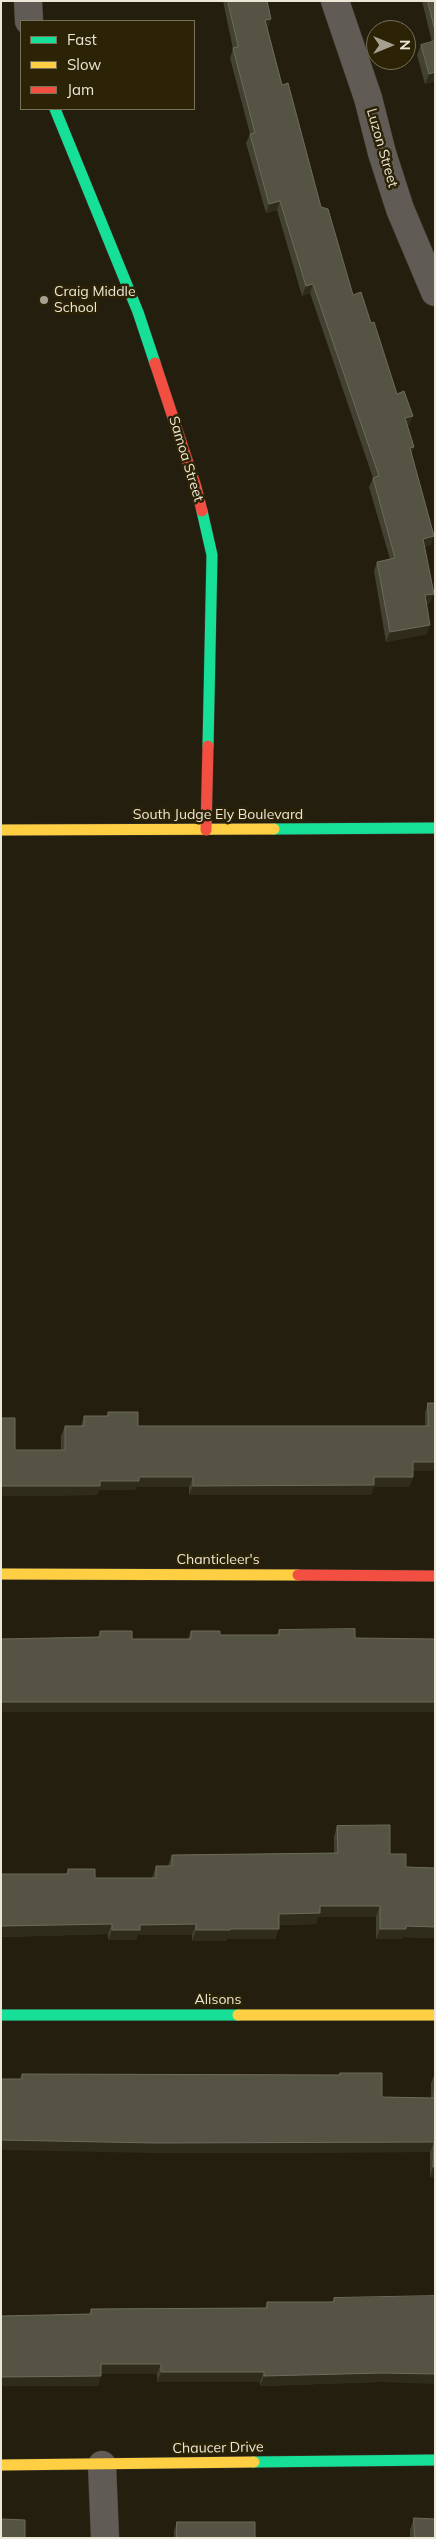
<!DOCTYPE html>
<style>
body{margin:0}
#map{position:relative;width:436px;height:2539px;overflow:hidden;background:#241e0e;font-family:Mulish,sans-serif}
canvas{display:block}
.frame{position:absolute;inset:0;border:2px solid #ece6d6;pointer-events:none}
.legend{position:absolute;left:20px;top:20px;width:175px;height:90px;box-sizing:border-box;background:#2c2206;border:1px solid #797059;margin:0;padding:6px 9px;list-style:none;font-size:15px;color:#ece6d6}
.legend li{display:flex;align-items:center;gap:10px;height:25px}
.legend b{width:25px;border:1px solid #797059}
.north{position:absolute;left:366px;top:20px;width:50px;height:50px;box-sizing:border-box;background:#2c2206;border:1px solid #797059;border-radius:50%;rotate:90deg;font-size:14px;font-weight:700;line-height:20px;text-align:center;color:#ece6d6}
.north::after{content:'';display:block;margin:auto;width:18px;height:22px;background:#a6a090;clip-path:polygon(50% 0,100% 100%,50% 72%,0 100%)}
</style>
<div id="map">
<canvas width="436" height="2539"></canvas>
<div class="frame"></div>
<ul class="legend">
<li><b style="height:6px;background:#16e098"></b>Fast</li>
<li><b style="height:6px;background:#ffcf43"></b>Slow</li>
<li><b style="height:6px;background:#f24e42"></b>Jam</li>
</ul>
<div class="north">N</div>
</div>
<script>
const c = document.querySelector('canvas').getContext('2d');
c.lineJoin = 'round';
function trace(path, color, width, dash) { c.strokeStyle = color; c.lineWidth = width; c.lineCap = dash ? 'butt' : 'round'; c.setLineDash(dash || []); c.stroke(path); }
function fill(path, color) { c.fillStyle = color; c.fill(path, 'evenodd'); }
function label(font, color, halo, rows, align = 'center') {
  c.font = font + ' Mulish,sans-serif'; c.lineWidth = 5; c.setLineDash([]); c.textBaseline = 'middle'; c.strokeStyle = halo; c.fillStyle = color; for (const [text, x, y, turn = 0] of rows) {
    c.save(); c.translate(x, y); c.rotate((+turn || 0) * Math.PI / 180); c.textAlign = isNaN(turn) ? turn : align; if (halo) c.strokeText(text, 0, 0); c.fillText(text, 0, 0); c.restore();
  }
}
const street = new Path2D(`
 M28,1L29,21
 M335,1L368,98L382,153L400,209L435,292
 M102,2465L105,2538`);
const fast = new Path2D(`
 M55,109L138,312L155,363
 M202,511L212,555L208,746
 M274,829L435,828
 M1,2015H238
 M254,2462L435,2460`);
const slow = new Path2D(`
 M1,830L274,829
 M1,1574L298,1575
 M238,2015H435
 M1,2465L254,2462`);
const jam = new Path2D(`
 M155,363L196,487L202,511
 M206,830L208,746
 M298,1575L435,1576`);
const wall = new Path2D(`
 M223,1H267L271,19L267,28L282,85L321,207L353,295L397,394L409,425L407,426L411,455L431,545L424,547L430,603L426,604L427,634L386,642L374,571L377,562L390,559L369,487L373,478L310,293L302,296L277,210L266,213L246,143L250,134L230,58L233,49Z
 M422,1H435V81L425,84L417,55L421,45L432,42Z
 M428,1403L435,1471H413V1477L409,1487H374L371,1495H189V1487H136L135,1490H99L97,1495L1,1496V1418L15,1450H61V1436L65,1426H81L84,1416H107L108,1412L138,1426H425V1413Z
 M279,1630L355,1638L435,1712H1L98,1637L100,1631L132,1639H188L191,1631L220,1635H277Z
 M337,1826L390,1854L406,1867L435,1868V1938L403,1937L402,1939H376V1917H318L316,1924L279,1925L275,1939H227L226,1941H192V1935H138L136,1940H108V1934L1,1937V1874H66L68,1869L95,1878H152L156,1866H168L172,1855L334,1853V1837Z
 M340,2073L382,2097L431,2098V2083L435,2073V2177H430V2152L152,2153L20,2079L22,2074L339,2075Z
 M334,2298L378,2382L260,2386V2382H157V2374H101L98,2386H1V2316L89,2314L91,2309L265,2308L267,2302H332Z
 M414,2518L435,2538H410V2530Z
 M177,2522L255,2538H174V2531Z`);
const shadedWall = new Path2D(`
 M271,19L268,28L262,30L265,20Z
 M435,72V81L425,84L429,74Z
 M280,201L277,210L266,213L269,204Z
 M313,284L310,293L302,296L306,286Z
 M413,416L409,425L402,428L405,418Z
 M414,447L411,456L410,448Z
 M434,536L431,545L419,548L423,539Z
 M434,594L430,603L422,604L425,595Z
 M430,625L427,634L386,642L390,632Z
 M413,1462H435V1471H409Z
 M139,1477H193L189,1487H136L135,1490H99L97,1495L1,1496V1486L100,1481Z
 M374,1477H413L409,1487H374L371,1495H189L193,1486Z
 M1,1702H435V1712H1Z
 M320,1906H380L376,1917H318L316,1924L275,1925L279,1914Z
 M112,1924L108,1934L1,1937V1926Z
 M196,1924L192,1935H138L136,1940H108L112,1930L140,1925Z
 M406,1926L435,1927V1938L403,1937L402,1939H376L380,1929Z
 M230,1929H279L275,1939H227L226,1941H192L196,1930Z
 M1,2140L434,2142L430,2152L152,2153L1,2150Z
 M433,2167H435V2177H430Z
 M101,2364H161L157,2374H98Z
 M161,2372H264L260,2382H157Z
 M381,2373L435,2374V2384L378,2382L260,2386L264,2376Z
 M101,2376L98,2386H1V2377Z`);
const building = new Path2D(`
 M228,1H267L271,19L265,20L282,85L288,83L321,207L328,209L353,295L361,292L371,323L374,322L397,394L404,391L413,416L405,418L414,447L410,448L434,536L423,539L434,594L425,595L430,625L390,632L377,562L395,558L373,478L379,476L313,284L306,286L280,201L269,204L250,134L255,133L233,48L238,47Z
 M428,1H435V30Z
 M435,41V72L429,74L421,45Z
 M428,1403H435V1462H413V1477H374V1485L193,1486V1477H139V1481H100V1486H1V1418H15V1450H65V1426H84V1416H108V1412H138V1426H428Z
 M355,1629V1638L435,1639V1702H1V1639L100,1637V1631H132V1639H191V1631H220V1635H279V1630Z
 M387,1825H390V1854H406V1867L435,1868V1927L406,1926V1929H380V1906H320V1913L279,1914V1929H230V1930H196V1924L140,1925V1930H112V1924L1,1926V1874H68V1869H95V1878H156V1866H172V1855L338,1853L337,1826Z
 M340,2073H382V2097L434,2098L435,2073V2167H433L434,2142L156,2143L1,2140V2079H22V2074L340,2075Z
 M435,2296V2374L381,2373L264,2376V2372H161V2364H101V2376L1,2377V2316L91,2314V2309L267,2308V2302H334V2298Z
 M414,2518L435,2519V2538H415Z
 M1,2519L25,2520V2538H1Z
 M177,2522H255V2538H177Z`);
const markers = [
 [44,300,5,"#a6a090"]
];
const streetNames = [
 ["Luzon Street",382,148,74],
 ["Samoa Street",186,459,73],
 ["South Judge Ely Boulevard",218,815],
 ["Chanticleer's",218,1560],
 ["Alisons",218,2000],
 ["Chaucer Drive",218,2448,-1]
];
const poiNames = [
 ["Craig Middle",54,292],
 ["School",54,308]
];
trace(street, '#3e392c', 29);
trace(fast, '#3e392c', 12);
trace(slow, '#3e392c', 12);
trace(jam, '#3e392c', 12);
trace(street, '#605b55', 28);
trace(fast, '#16e098', 11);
trace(slow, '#ffcf43', 11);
trace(jam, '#f24e42', 11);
fill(wall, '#434232');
fill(shadedWall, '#2f2c1c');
fill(building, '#555444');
trace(building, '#6d6b5b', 1);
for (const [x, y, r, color] of markers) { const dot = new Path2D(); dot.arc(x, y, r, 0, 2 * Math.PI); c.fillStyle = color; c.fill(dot); trace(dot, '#2c2206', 2); }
label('14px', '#ece6d6', '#2c2206', streetNames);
label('14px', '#ece6d6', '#2c2206', poiNames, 'left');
</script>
